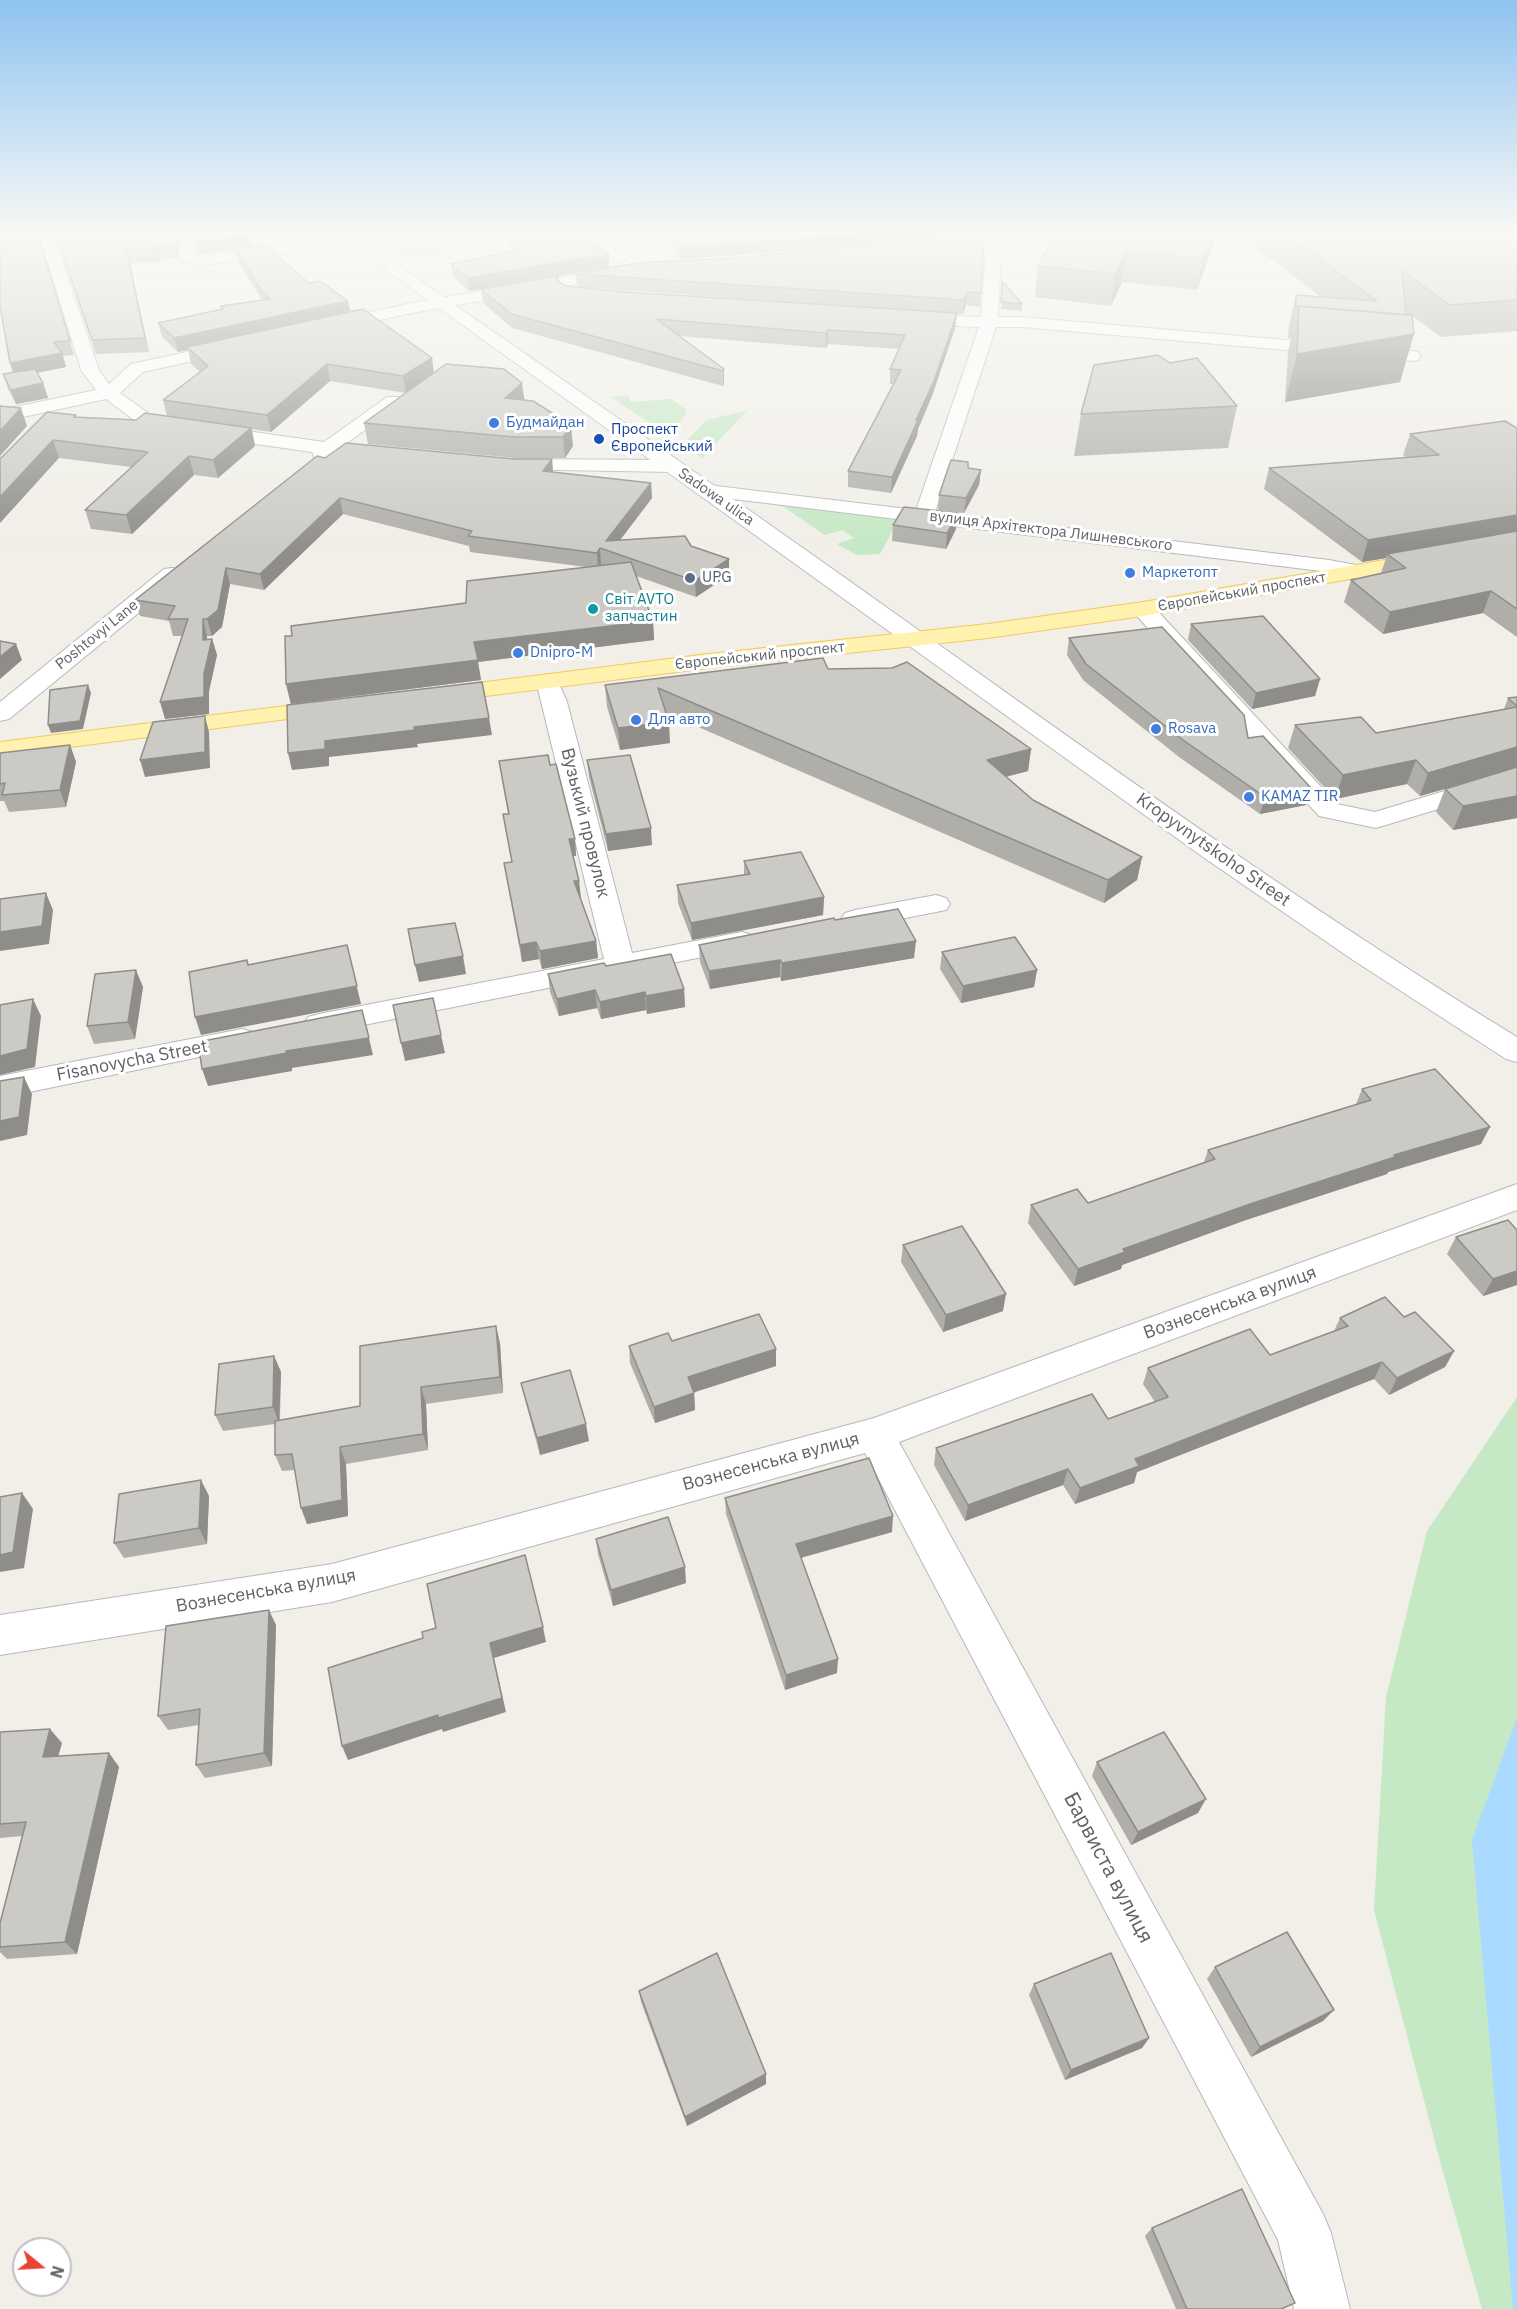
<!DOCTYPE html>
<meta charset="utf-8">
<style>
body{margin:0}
#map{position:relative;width:1517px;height:2309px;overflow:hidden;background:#f1efe8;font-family:"IBM Plex Sans",sans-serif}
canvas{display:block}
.north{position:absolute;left:12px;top:2237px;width:60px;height:60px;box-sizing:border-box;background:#fff;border:2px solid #bfc1c3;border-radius:50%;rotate:108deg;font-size:16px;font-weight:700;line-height:24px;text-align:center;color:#5f6368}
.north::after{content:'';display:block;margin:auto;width:21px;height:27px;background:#ea4335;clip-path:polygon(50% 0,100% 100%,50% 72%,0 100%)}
</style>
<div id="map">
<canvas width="1517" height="2309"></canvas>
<div class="north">N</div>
</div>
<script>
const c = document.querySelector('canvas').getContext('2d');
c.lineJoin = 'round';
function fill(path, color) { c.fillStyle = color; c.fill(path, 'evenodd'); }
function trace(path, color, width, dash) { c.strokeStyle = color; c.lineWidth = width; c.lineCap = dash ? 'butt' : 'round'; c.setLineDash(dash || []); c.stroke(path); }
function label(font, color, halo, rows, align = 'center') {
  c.font = font + ' "IBM Plex Sans",sans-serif'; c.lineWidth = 6; c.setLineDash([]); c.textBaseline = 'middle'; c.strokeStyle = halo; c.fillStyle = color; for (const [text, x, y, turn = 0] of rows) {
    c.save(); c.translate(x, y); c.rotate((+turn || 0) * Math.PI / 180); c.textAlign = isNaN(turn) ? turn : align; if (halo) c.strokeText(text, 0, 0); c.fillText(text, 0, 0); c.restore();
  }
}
const green = new Path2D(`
 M403,231H472L482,241L477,245L408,257L390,245Z
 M628,395L631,402L671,399L687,410L676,431L666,434L611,397Z
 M744,411L746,412L702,458L682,445L707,420Z
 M783,505L899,519L880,554L857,555L837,544L854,538L842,530L825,535L782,506Z
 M1517,1397V2309H1482L1441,2165L1374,1910L1386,1697L1427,1531Z`);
const water = new Path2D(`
 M1517,1718V2309H1513L1472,1840Z`);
const street = new Path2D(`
 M38,231H52L99,370L109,384L131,364L233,342L239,343L241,347L239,351L143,372L120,393L155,418L324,442L387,397H399L402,401L399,405L346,444L388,449L391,453L388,457L381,459L332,454L321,459L314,457L312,452L150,429L143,427L106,399L0,422V410L96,390L81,370Z
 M177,231L195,233L197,236L195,255L200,256L351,235L358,239L351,243L199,266L182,260L179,257L182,237Z
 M572,231H586L591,238L649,265L652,268L644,273L639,271L581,244Z
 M988,231H1002L998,317H1022L1412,351L1418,352L1421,356L1418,360L1412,361L1022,327H996L935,512L1329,560L1367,567L1370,572L1367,577L1359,578L1329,572L701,495L698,491L701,487L708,485L916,510L979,327L911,324L903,319L911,314L981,317L986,250H939L932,246L939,242H987Z
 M622,267L627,269L630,272L627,275L412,313L330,331L322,326L324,322L412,303Z
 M507,459L673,460L680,462L683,466L680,470L673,472L500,469L497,465L500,461Z
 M172,568L180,569L183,574L180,579L9,719L0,721V702L164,569Z
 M1143,602L1151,604L1337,804L1375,812L1517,769V785L1376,828L1319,816L1135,614L1132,609L1135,604Z
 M548,674L556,676L567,702L632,953L742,932L752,935L756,941L752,947L319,1034L308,1031L304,1024L308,1017L319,1014L604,959L536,681L540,676Z
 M936,895L946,898L950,904L946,910L855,928L845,925L841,919L845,913L855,910Z
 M242,1029L253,1032L257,1039L253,1046L0,1098V1076Z
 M1517,1184V1210L899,1442L1323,2214L1331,2233L1350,2309H1294L1278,2240L865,1453L332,1602L0,1655V1615L332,1564L874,1418Z`);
const secondary = new Path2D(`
 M332,231H349C528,356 708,480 886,607C1094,755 1299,904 1517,1037V1062L1506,1059L1353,960L1203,857Z`);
const primary = new Path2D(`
 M1517,537V549L1143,616L988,638L708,668L438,702L430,700L426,695L430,690L438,688L708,654L988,624L1143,602Z
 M333,700L342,702L345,707L342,712L0,756V742Z`);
const wall = new Path2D(`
 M37,231L74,355L63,356L66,367L37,373L43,383L48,398L16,404L8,389L3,374L13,372L10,363Z
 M54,231H178L180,238L177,258L161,259L160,262L130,263L149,352L96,354Z
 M190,231H262L250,233L253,246L200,254L197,253L194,240L195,232Z
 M500,231H570L609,254V267L492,287L559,276V282L566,286L625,292L957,313L955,328L932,396L918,429L917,436L891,493L848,487V471L893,384H890V369L899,349L828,344L826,348L679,336L724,369V384L723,386L512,328L483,303L481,289L469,291L453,277L451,264L514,251Z
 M664,231H980V239H984L980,307L966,305L963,314L577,287L576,274L922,241L681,259Z
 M1218,231L1197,290L1122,282L1111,306L1035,297L1038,266Z
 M1235,231H1328L1335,238L1517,231V331L1441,337L1412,316L1400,382L1285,402L1288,352L1291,338H1288L1289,326L1296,295L1321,297Z
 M235,249L348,301L350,312L434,373L524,400L573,446L565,458H516L368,444L364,423L406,393L330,381L271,432L252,429L255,446L218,478L194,475L132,534L91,529L85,510L131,467L59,458H0L76,415V417L136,420L167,416L163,400L200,372L191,364L188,350L178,352L162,337L158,323L222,309L221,306L262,300L238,262Z
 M1002,281L1022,304V311L1001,309Z
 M1237,406L1228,448L1074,456L1081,414Z
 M1517,428V637L1483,613L1383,634L1344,602L1351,580L1381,573L1386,558L1362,562L1264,489L1269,468L1407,458L1403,455L1410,434Z
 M325,458L552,459L553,472L651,483L652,498L620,540L691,546L729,559V575L696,597L636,576L653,621L654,640L478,662L481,680L291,704L286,684L292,636L466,603L586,567L470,552L469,546L343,514L264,590L230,584L222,627L212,636H207V639H212L217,655L209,691V714L165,719L183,636H173L169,621L140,616L135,600Z
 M968,468L981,470L979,485L964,513L938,510L939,495Z
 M893,525L956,529L946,549L892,541Z
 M1191,624L1320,679L1315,696L1252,709L1188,640Z
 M1069,638L1248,738L1306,805L1260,814L1179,757L1083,680L1067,655Z
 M828,669L1031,749L1028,771L1006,777L1033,800L1142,857L1137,880L1104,903L666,713L670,743L620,750L607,707L605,685Z
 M1517,697V818L1453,830L1436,812L1445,789L1420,796L1407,784L1335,799L1288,748L1295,725L1376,733L1504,709L1508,698Z
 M70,745L76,762L66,807L9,812L4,801H0V753Z
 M587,760L652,845L608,851L589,777Z
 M499,761L550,765L575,839L576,856H573L580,898L596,941L598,958L542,969L539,959L522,962L504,863L512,862L503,814H508Z
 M744,861L824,897L823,915L692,940L678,903L677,885L744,875Z
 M835,920L914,958L781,981L780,977L710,989L700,962L699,945Z
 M942,952L1037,970L1034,987L961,1003L940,969Z
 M606,966L684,989L685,1007L647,1014L646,1010L601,1019L597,1008L559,1016L550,992L548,974Z
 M143,987L135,1039L94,1044L87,1026Z
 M1362,1089L1481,1144L1388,1172L1387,1174L1246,1220L1122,1265L1121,1269L1074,1286L1028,1223L1031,1205L1088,1203L1204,1162L1208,1150L1356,1104Z
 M1456,1237L1517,1285L1483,1296L1447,1254Z
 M903,1245L1003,1311L943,1332L901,1262Z
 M1404,1317L1454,1351L1445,1367L1389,1395L1374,1379L1137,1472L1134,1483L1075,1504L1063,1485L965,1521L934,1465L936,1448L1108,1419L1155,1402L1143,1384L1148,1368L1270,1355L1334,1331L1340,1318Z
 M672,1341L776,1366L694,1392L695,1410L655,1423L630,1363L629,1346Z
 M500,1343L503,1393L426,1404L428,1450L346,1464L348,1516L307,1524L294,1470L282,1471L275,1455V1424L223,1431L215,1415L274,1356L281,1372L280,1420L360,1406Z
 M521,1383L589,1441L540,1455L525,1400Z
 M209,1496L207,1544L124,1558L114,1543Z
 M725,1498L892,1532L801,1558L837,1673L785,1690L726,1514Z
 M596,1539L686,1583L613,1606L598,1554Z
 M276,1625L272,1766L205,1778L196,1765L199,1725L168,1730L158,1716Z
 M0,1732L62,1743L58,1756L109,1753L119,1767L77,1954L7,1959L0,1952V1923L22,1836L0,1838Z
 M1097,1762L1198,1813L1131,1845L1092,1776Z
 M1215,1967L1323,2021L1251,2057L1207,1979Z
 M1034,1984L1149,2038L1142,2048L1065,2080L1029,1995Z
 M639,1991L766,2074V2084L687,2126L641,2002Z
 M1152,2228L1283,2309H1176L1145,2236Z`);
const shadedWall = new Path2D(`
 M176,231H178L180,238L177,258L174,245Z
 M239,231H262L240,235Z
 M889,231H935L934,240L681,259V247Z
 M1213,231H1218L1197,290L1203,259Z
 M251,234L253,246L200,254L197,241Z
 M157,246L161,259L160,262L156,249Z
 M126,251L130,263L149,352L145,338Z
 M1127,251L1122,282L1111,306L1115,274Z
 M609,254V267L469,291L467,278Z
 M967,292L966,305L963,314L964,300Z
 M348,301L351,314L187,347L188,350L178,352L174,338Z
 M957,313L955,328L932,396L918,429L917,436L891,493L892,477L916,420Z
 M828,330V344L826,348V333Z
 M1414,334L1400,382L1285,402L1297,354Z
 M62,353L66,367L15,377L10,363Z
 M432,358L434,374L406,393L403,376Z
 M327,364L330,381L271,432L267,415Z
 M724,369V384L723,386V371Z
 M43,383L48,398L16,404L11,390Z
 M522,383L525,404L505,398Z
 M21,408L27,426L0,456V431Z
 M571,425L573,446L565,458L563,437Z
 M251,428L255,446L218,478L213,460Z
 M53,440L59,458L0,523V497Z
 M189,456L194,475L132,534L126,515Z
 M552,459L553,474L543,471Z
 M981,470L979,485L964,513L966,498Z
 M651,483L652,498L611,552L606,541Z
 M340,498L343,514L264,590L260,574Z
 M958,513L956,529L946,549L947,533Z
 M1517,515V536L1387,554L1386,558L1362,562L1368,540Z
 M600,548L601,564L598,569L597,553Z
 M729,559V575L696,597L695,581Z
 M226,568L230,584L222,627L212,636L207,619Z
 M1491,591L1483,613L1383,634L1390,612Z
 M203,619L207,636L208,657L203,640Z
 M653,621L654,640L478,662L481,680L291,704L286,684L474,642Z
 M212,639L217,655L209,691V714L165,719L160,702Z
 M16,644L22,660L0,679V657Z
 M1320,679L1315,696L1252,709L1256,693Z
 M88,685L91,693L83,729L51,733L48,725Z
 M205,716L209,732L210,768L145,777L140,760Z
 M489,718L492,735L417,744L418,747L329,757V766L292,770L288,753L325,741L414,727Z
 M669,722L670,743L620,750L618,728Z
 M70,745L76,762L66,807L60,790Z
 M1517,747V768L1420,796L1428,773Z
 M1031,749L1028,771L985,782L987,760Z
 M1416,760L1407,784L1335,799L1343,775Z
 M1311,788L1306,805L1260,814L1265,797Z
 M1517,796V818L1453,830L1463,806Z
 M651,828L652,845L608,851L606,834Z
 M569,839H575L576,856H571Z
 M1142,857L1137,880L1104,903L1108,880Z
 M574,881H579L581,898L576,899Z
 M46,893L53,910L49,944L0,951V932Z
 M824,897L823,915L692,940L691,923Z
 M596,941L598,958L542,969L540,951Z
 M916,941L914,958L781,981L782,963Z
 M536,942L539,959L522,962L520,945Z
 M347,945L361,1004L201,1035L195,1017Z
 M463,956L466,974L419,982L415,965Z
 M780,960V977L710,989L709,971Z
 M136,970L143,987L135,1039L128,1022Z
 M1037,970L1034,987L961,1003L963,986Z
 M684,989L685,1007L647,1014L646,996Z
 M595,990L597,1008L559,1016L557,999Z
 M645,992L646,1010L601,1019L600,1002Z
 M33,999L41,1016L35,1067L0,1075V1056Z
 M362,1010L373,1055L292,1068V1071L208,1086L202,1069L286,1051Z
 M441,1035L445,1053L405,1061L401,1043Z
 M24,1077L32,1094L27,1135L0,1141V1121Z
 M1490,1127L1481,1144L1388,1172L1387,1174L1246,1220L1122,1265L1121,1269L1074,1286L1078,1269L1123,1249L1253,1203L1394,1155Z
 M1517,1271V1285L1483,1296L1493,1279Z
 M1006,1294L1003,1311L943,1332L946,1315Z
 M496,1326L500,1343L503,1393L500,1377Z
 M776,1349V1366L689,1394L688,1377Z
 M1454,1351L1445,1367L1389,1395L1397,1378Z
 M274,1356L281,1372L279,1423L273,1407Z
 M1382,1362L1374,1379L1137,1472L1134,1483L1075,1504L1080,1488L1135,1459Z
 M421,1387L426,1404L428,1450L423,1434Z
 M694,1393L695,1410L655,1423L654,1407Z
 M586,1424L589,1441L540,1455L537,1438Z
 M340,1447L346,1464L348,1516L307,1524L301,1508Z
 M1068,1469L1063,1485L965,1521L968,1505Z
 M201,1480L209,1496L207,1544L199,1528Z
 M22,1493L33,1509L24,1568L0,1572V1555Z
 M893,1516L892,1532L796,1559V1544Z
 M685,1567L686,1583L613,1606L611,1590Z
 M269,1610L276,1625L272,1766L264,1753Z
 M543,1627L546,1642L494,1658L506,1712L443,1732L442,1729L348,1760L342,1746L438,1715L490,1643Z
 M838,1659L837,1673L785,1690L786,1675Z
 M50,1729L62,1743L54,1771L43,1757Z
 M109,1753L119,1767L77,1954L65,1942Z
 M1206,1799L1198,1813L1131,1845L1138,1832Z
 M1334,2010L1323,2021L1251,2057L1260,2047Z
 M1149,2038L1142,2048L1065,2080L1071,2070Z
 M766,2074V2084L687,2126L685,2117Z`);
const building = new Path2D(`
 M0,231H37L70,341L54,342L62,353L10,363L0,306Z
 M55,231H176L174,245L157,246L156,249L126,251L145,338L92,340Z
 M195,231H247L251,234L197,241L194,240Z
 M507,231H570L609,254L467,278L451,264L520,250Z
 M671,231H889L681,247Z
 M1057,231H1213L1203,259L1127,251L1115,274L1038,266Z
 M1281,231H1328L1335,238L1422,231H1517V300L1450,305L1402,271L1406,315L1296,306V295L1377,301Z
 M935,239H984L981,293L967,292L964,300L576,274L636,263L734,258Z
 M264,245L309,283L320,281L348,301L174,338L158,323L223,309L221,306L270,299L261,290L235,249Z
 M559,276L556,280L566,286L625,292L957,313L934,381L916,420H918L892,477L848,471L901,370L890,369L905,335L828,330L826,333L656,319L724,369L723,371L511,314L481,289Z
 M1002,281L1022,304L1001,302Z
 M1299,306L1412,315L1414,334L1297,354Z
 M363,309L432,358L403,376L327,364L267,415L163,400L208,366L187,347Z
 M1158,355L1170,363L1197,358L1237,406L1081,414L1094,365Z
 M446,364L504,369L522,383L505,398L533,401L571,425L563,437H514L364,423Z
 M35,369L43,383L11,390L3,374Z
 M0,406L21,408L0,431Z
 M47,412L76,415L74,417L136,420L145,413L251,428L213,460L189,456L126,515L85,510L148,452L53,440L0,497V458L2,457Z
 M1505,421L1517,428V515L1368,540L1269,468L1439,455L1410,434Z
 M346,443L514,459H552L543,471L651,483L606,541L685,536L691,546L729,559L695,581L600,548L597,553L468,536L472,531L340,498L260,574L226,568L218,610L207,619H203V640L212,639L204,674V697L160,702L188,619H168L175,606L135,600L317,456L325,458Z
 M951,460L968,462V468L981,470L966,498L939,495Z
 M904,507L958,513L947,533L893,525Z
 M1517,531V609L1491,591L1390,612L1351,580L1406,568L1387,554Z
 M631,562L653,621L474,642L478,660L286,684L285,636H292L291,626L466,603L467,581Z
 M1263,616L1320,679L1256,693L1191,624Z
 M1162,627L1244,715L1248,738L1263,736L1311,788L1265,797L1183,740L1086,664L1069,638Z
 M0,641L16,644L0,657Z
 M823,658L828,669L892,668L907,662L1031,749L987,760L1033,800L1142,857L1108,880L658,688L669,722L618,728L605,685Z
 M482,682L489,718L414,727L415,730L325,741V749L288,753L287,705Z
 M88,685L80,721L48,725L50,690Z
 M1517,697V706L1508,698Z
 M1517,707V747L1428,773L1416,760L1343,775L1295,725L1361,717L1376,733Z
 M205,716V752L140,760L153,722Z
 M70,745L60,790L2,795L5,783L0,784V753Z
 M548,755L550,765L556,764L575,839H569L579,881H574L596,941L540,951L536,942L520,945L504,863L512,862L503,814H509L499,761Z
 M630,755L651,828L606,834L587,760Z
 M1517,767V796L1463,806L1445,789Z
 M801,852L824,897L691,923L677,885L750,874L744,861Z
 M46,893L42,926L0,932V899Z
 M898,909L916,941L782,963L780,960L709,971L699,945L834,918L835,920Z
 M455,923L463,956L415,965L408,929Z
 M1015,937L1037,970L963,986L942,952Z
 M347,945L357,986L195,1017L189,972L247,960L248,965Z
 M671,954L684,989L646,996L645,992L600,1002L595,990L557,999L548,974L604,963L606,966Z
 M136,970L128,1022L87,1026L95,974Z
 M433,998L441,1035L401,1043L393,1005Z
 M33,999L27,1049L0,1056V1005Z
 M362,1010L369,1038L286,1051L287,1053L202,1069L198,1042Z
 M1435,1069L1490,1127L1394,1155L1395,1157L1253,1203L1123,1249L1125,1252L1078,1269L1031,1205L1077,1189L1088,1203L1215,1159L1208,1150L1371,1100L1362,1089Z
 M24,1077L19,1117L0,1121V1081Z
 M1508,1220L1517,1230V1271L1493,1279L1456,1237Z
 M962,1226L1006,1294L946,1315L903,1245Z
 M1385,1297L1404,1317L1415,1312L1454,1351L1397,1378L1382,1362L1135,1459L1139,1466L1080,1488L1068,1469L968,1505L936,1448L1092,1394L1108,1419L1168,1397L1148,1368L1250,1329L1270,1355L1348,1326L1340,1318Z
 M759,1314L776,1349L688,1377L694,1393L654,1407L629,1346L668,1333L672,1341Z
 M496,1326L500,1377L421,1387L423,1434L340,1447L342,1500L301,1508L292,1454L275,1455V1421L360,1406V1346Z
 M274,1356L273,1407L215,1415L219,1364Z
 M570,1370L586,1424L537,1438L521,1383Z
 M869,1458L893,1516L796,1544L838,1659L786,1675L725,1498Z
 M201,1480L199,1528L114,1543L119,1494Z
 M22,1493L13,1552L0,1555V1497Z
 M668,1517L685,1567L611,1590L596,1539Z
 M525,1555L543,1627L490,1643L502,1698L438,1718V1715L342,1746L328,1668L423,1638L422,1632L436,1628L427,1584Z
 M269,1610L264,1753L196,1765L200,1709L158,1716L166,1626Z
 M50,1729L43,1757L109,1753L65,1942L0,1947V1923L26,1822L0,1824V1732Z
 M1164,1732L1206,1799L1138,1832L1097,1762Z
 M1287,1932L1334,2010L1260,2047L1215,1967Z
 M717,1953L766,2074L685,2117L639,1991Z
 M1111,1953L1149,2038L1071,2070L1034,1984Z
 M1242,2189L1295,2303L1281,2309H1187L1152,2228Z`);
const markers = [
 [494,423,6,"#3f7fe0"],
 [599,439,6,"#1a4fb4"],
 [1130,573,6,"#3f7fe0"],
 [690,578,6,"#5c6f8a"],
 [593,609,6,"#0f9aa8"],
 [518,653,6,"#3f7fe0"],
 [636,720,6,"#3f7fe0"],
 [1156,729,6,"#3f7fe0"],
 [1249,797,6,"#3f7fe0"]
];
const farShopnames = [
 ["Будмайдан",506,423],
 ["Маркетопт",1142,573],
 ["Dnipro-M",530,653],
 ["Для авто",648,720],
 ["Rosava",1168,729],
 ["KAMAZ TIR",1261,797]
];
const farTransitnames = [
 ["Проспект",611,430],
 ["Європейський",611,447]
];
const farStreetnames = [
 ["Sadowa ulica",716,497,35],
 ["вулиця Архітектора Лишневського",1051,531,7],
 ["Європейський проспект",1242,592,-10],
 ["Poshtovyi Lane",97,635,-39],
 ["Європейський проспект",760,656,-6]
];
const farServicenames = [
 ["UPG",702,578]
];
const farCulturenames = [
 ["Світ AVTO",605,600],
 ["запчастин",605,617]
];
const streetNames = [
 ["Вузький провулок",585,823,76],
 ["Kropyvnytskoho Street",1213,850,35],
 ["Fisanovycha Street",132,1061,-11],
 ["Вознесенська вулиця",1230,1303,-20],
 ["Вознесенська вулиця",771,1462,-15],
 ["Вознесенська вулиця",266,1591,-10]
];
const nearStreetnames = [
 ["Барвиста вулиця",1108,1868,62]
];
fill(green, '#c5e8c5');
fill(water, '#aadaff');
trace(street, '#b5b8bc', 2);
trace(secondary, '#b6babf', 2);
trace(primary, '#f2c960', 2);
fill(street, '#fff');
fill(secondary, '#fff');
fill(primary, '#fff2af');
fill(wall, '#afaea9');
fill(shadedWall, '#8f8d8a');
fill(building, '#cccac5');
trace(building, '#8f8d8a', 1.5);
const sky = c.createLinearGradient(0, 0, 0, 554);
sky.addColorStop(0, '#8fc3f1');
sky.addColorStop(0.42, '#f9f8f5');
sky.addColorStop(1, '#f9f8f500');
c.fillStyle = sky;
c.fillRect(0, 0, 1517, 554);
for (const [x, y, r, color] of markers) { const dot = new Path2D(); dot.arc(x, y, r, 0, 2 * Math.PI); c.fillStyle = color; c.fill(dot); trace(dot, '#fff', 2); }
label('15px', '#366cbe', '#fff', farShopnames, 'left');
label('15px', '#164399', '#fff', farTransitnames, 'left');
label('15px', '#5f6368', '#fff', farStreetnames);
label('15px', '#4e5e75', '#fff', farServicenames, 'left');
label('15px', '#0d838f', '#fff', farCulturenames, 'left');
label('18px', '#5f6368', '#fff', streetNames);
label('21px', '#5f6368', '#fff', nearStreetnames);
</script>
